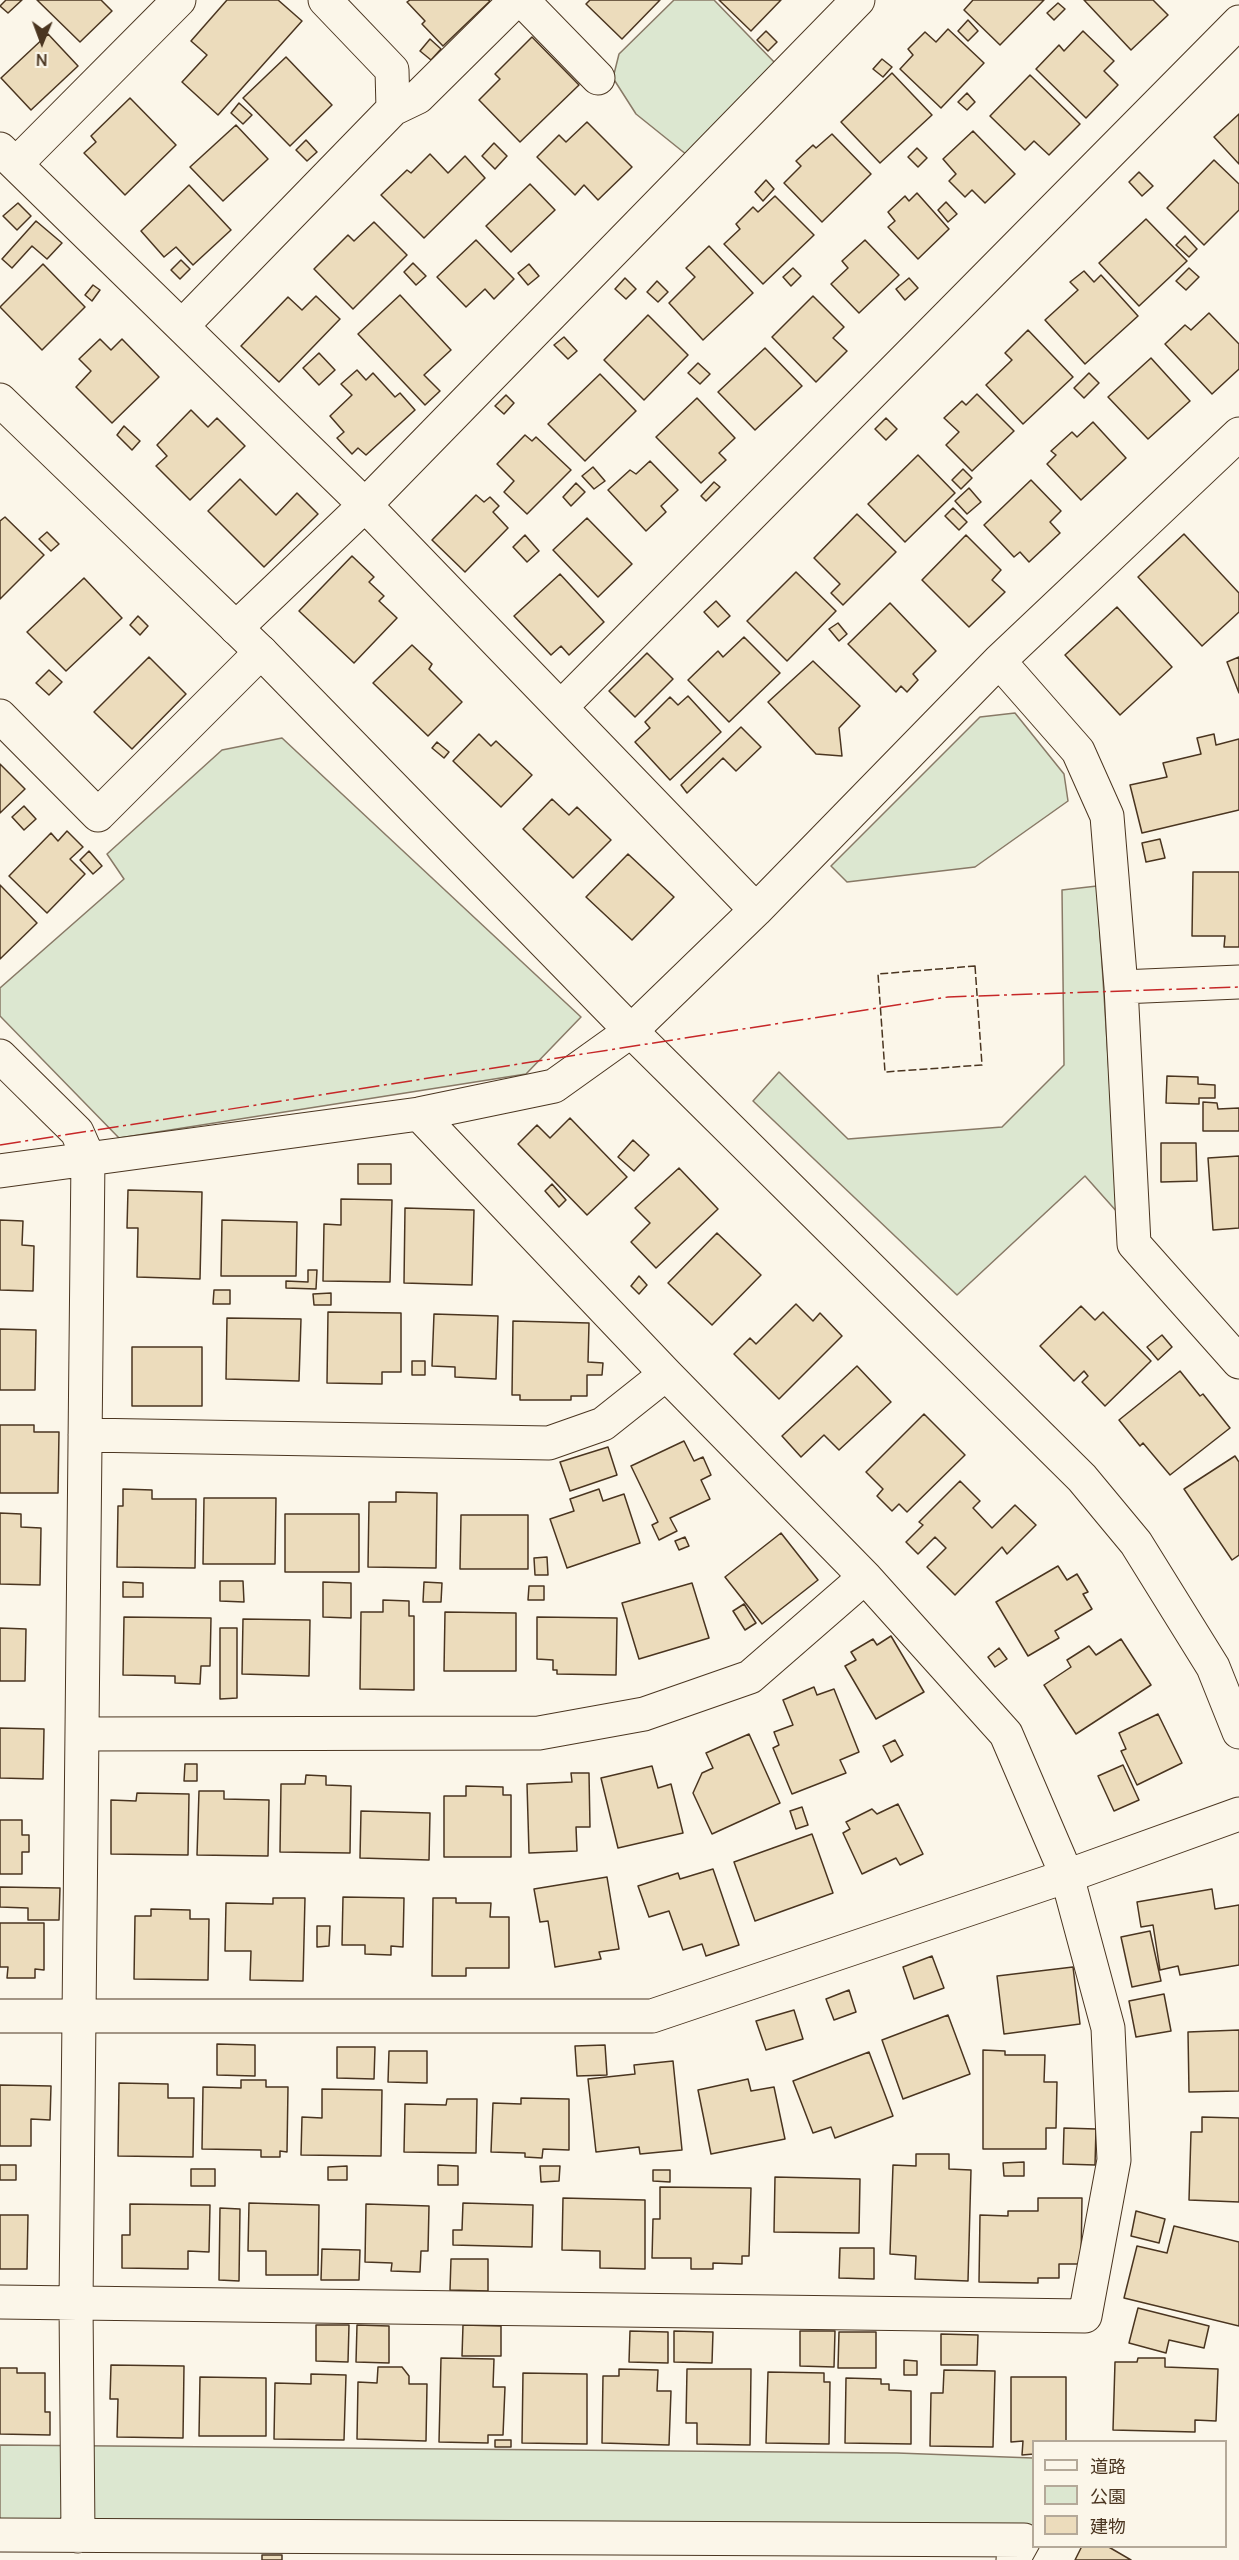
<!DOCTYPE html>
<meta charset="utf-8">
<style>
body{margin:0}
#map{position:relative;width:1239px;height:2560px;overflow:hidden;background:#fbf6e9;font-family:Manrope,"Noto Sans JP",sans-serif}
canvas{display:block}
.legend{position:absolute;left:1032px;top:2440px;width:195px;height:108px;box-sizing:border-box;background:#fbf6e9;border:2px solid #b4a999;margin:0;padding:8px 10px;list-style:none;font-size:18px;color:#4a3520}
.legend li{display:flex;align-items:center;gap:12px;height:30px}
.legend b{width:30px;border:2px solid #b4a999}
.north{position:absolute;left:12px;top:12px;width:60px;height:60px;-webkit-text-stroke:4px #fbf6e9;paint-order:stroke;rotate:181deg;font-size:16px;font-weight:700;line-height:24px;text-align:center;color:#4a3520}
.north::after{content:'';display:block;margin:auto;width:21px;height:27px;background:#4a3520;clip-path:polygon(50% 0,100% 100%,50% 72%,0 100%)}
</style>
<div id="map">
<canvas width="1239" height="2560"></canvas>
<ul class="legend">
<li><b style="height:8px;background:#fbf6e9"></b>道路</li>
<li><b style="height:16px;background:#dce7d0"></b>公園</li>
<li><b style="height:16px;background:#ecdcbc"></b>建物</li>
</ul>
<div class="north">N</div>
</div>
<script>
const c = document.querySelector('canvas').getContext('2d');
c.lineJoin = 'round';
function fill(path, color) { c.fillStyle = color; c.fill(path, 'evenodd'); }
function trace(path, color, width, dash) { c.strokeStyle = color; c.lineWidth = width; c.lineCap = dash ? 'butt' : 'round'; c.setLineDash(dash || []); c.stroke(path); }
const green = new Path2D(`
 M674,0H714L777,65L687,155L636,114L613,78L619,54Z
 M1015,713L1064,774L1068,801L975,867L847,882L831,866L980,717Z
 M282,738L581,1017L526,1074L119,1138L0,1016V988L124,879L107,854L222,750Z
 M1097,886L1118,1213L1085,1176L957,1295L753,1101L779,1072L848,1139L1002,1127L1064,1065L1062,890Z
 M0,2445L897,2453L1033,2458V2534L0,2524Z`);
const building = new Path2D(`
 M6,0H22L8,13L0,6Z
 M37,0H101L112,11L80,42Z
 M227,0H278L302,21L218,115L182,82L207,55L191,41Z
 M410,0H488L490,1L443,46L422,24L425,21L407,2Z
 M590,0H660L622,39L586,4Z
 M719,0H781L751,31Z
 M973,0H1044L1000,45L964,10Z
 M1084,0H1153L1168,15L1131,50Z
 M1058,3L1065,9L1054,20L1047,13Z
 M968,20L978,31L968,41L958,31Z
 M948,29L984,63L941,108L900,69L913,55L908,49L925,32L936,42Z
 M766,31L777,42L768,51L757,40Z
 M1083,31L1114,61L1104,71L1118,85L1086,118L1036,69L1059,45L1064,51Z
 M48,34L78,66L31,110L1,78Z
 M532,37L579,85L520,142L479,100L500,79L495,74Z
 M430,39L441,49L431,60L420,51Z
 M286,57L332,105L290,146L243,98Z
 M882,59L892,67L883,77L873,69Z
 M892,73L932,115L880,163L841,122Z
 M1030,75L1080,124L1049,155L1034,141L1025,150L990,116Z
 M967,93L975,102L967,110L958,102Z
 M130,98L176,145L125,195L84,153L96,142L91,136Z
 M239,103L252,115L243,124L231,113Z
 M1239,114V164L1214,137Z
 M587,122L632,167L598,200L584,185L575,195L537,157L559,135L566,142Z
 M236,125L268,159L223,201L190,167Z
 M973,131L1015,174L985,203L972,190L965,197L949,181L956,174L943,159Z
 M832,134L871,174L822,222L784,183L801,166L796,161L813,145L816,148Z
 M306,140L317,152L307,161L296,150Z
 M494,143L507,156L495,169L482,156Z
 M917,148L927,158L918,167L908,157Z
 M430,154L448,173L465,156L485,178L424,238L381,195L407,170L411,173Z
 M1214,160L1239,184V210L1204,245L1167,208Z
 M1139,172L1153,186L1142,196L1129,182Z
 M766,180L774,189L763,201L755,192Z
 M530,184L555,210L511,252L486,226Z
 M189,185L231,230L193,265L176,247L164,257L141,231Z
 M917,193L949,229L918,259L888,227L895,221L888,212L905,196L909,201Z
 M775,196L814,235L763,284L724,244L740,229L736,224L753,207L758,212Z
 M946,202L957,214L948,222L938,210Z
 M18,203L31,216L17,230L3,216Z
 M1146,219L1187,261L1139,306L1099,263Z
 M36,221L62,243L47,259L32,246L12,268L2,259Z
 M374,222L407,255L353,309L314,269L348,235L354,241Z
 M1185,236L1197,249L1189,257L1176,245Z
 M476,240L514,279L494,299L485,289L466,307L437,277Z
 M865,240L899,275L859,313L831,284L848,268L842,261Z
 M709,246L753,293L703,340L669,303L695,277L686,268Z
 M181,260L190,269L180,279L171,270Z
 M413,263L426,276L416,285L404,272Z
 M43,264L85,307L42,350L0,307Z
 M529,264L539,276L528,285L518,273Z
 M793,268L801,276L791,286L783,277Z
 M1189,268L1199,277L1186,290L1176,281Z
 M1084,271L1094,282L1101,275L1138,316L1085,364L1045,320L1078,290L1070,282Z
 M625,278L636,289L626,299L615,289Z
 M909,278L918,288L905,300L896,289Z
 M657,281L668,292L658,302L647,292Z
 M93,285L100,290L92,301L85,295Z
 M400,295L451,350L424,375L440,391L425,405L358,334Z
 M316,296L340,319L279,382L241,346L288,297L302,310Z
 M813,296L844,327L833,338L847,351L816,382L772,337Z
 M1209,313L1239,344V369L1212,394L1165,344L1185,325L1191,330Z
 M648,315L688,355L644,400L604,360Z
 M1028,330L1073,377L1023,424L986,385L1012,360L1005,353Z
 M564,337L577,351L568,359L554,345Z
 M100,339L111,350L122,339L159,377L112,423L76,387L91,371L79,359Z
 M765,348L802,386L755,430L718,392Z
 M319,353L335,370L319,385L303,368Z
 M1151,358L1190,401L1148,439L1108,397Z
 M698,363L710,374L700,384L688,373Z
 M357,370L366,380L373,373L395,397L400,393L415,410L366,455L358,448L352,454L337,438L344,432L330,416L352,395L341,384Z
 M1089,373L1099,383L1084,398L1074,388Z
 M600,374L636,411L585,461L548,424Z
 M977,394L1014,431L972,471L946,445L959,432L944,418L962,401L966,405Z
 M506,395L514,403L504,414L495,406Z
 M697,398L735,438L719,453L726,460L701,483L656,437Z
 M191,410L208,427L217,418L245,446L190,500L156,466L167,456L157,445Z
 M886,418L897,429L886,440L875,429Z
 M1093,422L1126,458L1081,500L1047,464L1056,455L1051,451L1072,432L1077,437Z
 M124,426L140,441L132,450L117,435Z
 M525,435L532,441L536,437L571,470L527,514L504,492L514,481L497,464Z
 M918,455L955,493L905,542L868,504Z
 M650,461L678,490L661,506L666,512L646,531L608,490L630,470L636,474Z
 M593,467L605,481L594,489L582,476Z
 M963,469L972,478L961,489L952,480Z
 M240,479L276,515L297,493L318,514L264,567L208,511Z
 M1031,480L1061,511L1050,522L1060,533L1029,562L1020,552L1014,557L984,525Z
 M714,482L720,487L706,501L701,496Z
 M576,483L585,492L571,506L563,497Z
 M969,488L981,502L967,514L955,501Z
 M476,495L484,502L490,497L499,506L493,512L508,528L465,572L432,540Z
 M953,508L967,522L959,530L945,516Z
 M857,514L896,552L843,605L831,593L840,584L814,558Z
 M5,517L44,555L0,599V521Z
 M587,518L632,564L598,597L553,550Z
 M47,532L59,544L51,551L39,539Z
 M1184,534L1239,593V612L1202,646L1138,577Z
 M525,535L539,551L527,562L513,547Z
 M966,535L1001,570L992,580L1005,592L969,627L922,580Z
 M352,556L374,577L369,582L384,596L379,601L397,618L354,663L299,611Z
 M796,572L836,611L787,661L747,621Z
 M560,574L604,622L569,655L561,646L551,655L514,616Z
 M84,578L122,618L66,671L27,632Z
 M716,601L730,616L718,627L704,612Z
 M890,603L936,651L913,674L918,680L907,692L901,686L896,692L848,644Z
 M1117,607L1172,667L1120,715L1065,655Z
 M138,616L148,626L140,635L130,625Z
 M838,623L847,634L839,641L829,629Z
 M744,637L780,673L729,722L688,680L718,651L723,657Z
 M412,645L432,664L429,669L462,702L428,736L373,683Z
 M647,653L673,679L635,717L609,691Z
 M149,657L186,694L132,749L94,712Z
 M1239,657V693L1227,662Z
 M813,661L860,706L839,728L842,756L816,754L768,702Z
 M49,670L62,682L49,695L36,683Z
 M688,696L721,732L670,780L635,742L650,728L645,722L670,697L678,705Z
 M741,727L761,747L736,771L723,758L687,793L681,785Z
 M479,734L491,746L496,741L532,775L501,807L453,761Z
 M1214,734L1216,745L1239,739V810L1142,833L1130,785L1167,777L1163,763L1201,754L1197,738Z
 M437,742L449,752L444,758L432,748Z
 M0,764L25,789L0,813Z
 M552,799L569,815L577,807L611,840L573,878L523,829Z
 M24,806L36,819L24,830L12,817Z
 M67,831L83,847L70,859L85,874L47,913L9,876L51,833L58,841Z
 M1160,839L1165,858L1146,862L1142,843Z
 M89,851L102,866L93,874L80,860Z
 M628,854L674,897L632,940L586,897Z
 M1193,872H1239V947H1224L1225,936H1192Z
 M0,885L37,923L0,959Z
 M1167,1076L1198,1077V1084L1215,1085V1098H1199V1104L1166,1103Z
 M1203,1102L1217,1103L1218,1109L1239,1108V1131H1203Z
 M570,1118L627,1177L587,1215L518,1144L537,1125L550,1138Z
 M633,1140L649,1155L634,1171L618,1157Z
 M1161,1143H1196L1197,1181L1161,1182Z
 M1239,1156V1228L1213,1230L1208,1158Z
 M358,1164H391V1184H358Z
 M679,1168L718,1209L656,1268L631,1242L650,1223L635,1208Z
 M552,1184L566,1200L559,1207L545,1191Z
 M128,1190L202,1192L200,1279L137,1277L138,1228H127Z
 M341,1199L392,1200L390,1282L323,1281L324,1224L341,1225Z
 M405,1208L474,1210L472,1285L404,1283Z
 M0,1220L23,1221L22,1245L34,1246L33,1291L0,1290Z
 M222,1220L297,1222L296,1276H221Z
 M717,1233L761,1275L712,1325L668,1283Z
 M308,1270H317L316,1289L286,1288V1281L308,1282Z
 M639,1276L647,1285L639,1294L631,1286Z
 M214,1290H230V1304H213Z
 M331,1293V1305H314L313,1294Z
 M796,1304L813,1321L820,1313L842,1336L779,1399L734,1354L750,1338L756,1344Z
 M1081,1306L1095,1320L1103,1312L1151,1361L1105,1406L1082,1382L1088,1376L1084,1371L1074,1381L1040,1346Z
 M328,1312L401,1313V1372H382V1384L327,1383Z
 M434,1314L498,1316L496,1379L455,1377V1367L432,1366Z
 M227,1318L301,1319L299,1381L226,1379Z
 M513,1321L589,1323L588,1362L603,1363L602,1375H587V1396H571V1400H520V1395H512Z
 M0,1329L36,1330L35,1390H0Z
 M1162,1335L1172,1347L1158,1360L1147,1347Z
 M132,1347H202V1406H132Z
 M412,1361H425V1375H412Z
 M857,1366L891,1402L839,1450L824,1435L801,1457L782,1436Z
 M1180,1371L1200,1396L1203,1394L1230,1428L1170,1475L1143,1443L1140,1446L1119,1420Z
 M924,1414L965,1455L907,1512L899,1504L892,1511L877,1496L883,1489L866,1472Z
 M0,1425H34V1432H59L58,1493H0Z
 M684,1441L694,1461L703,1457L711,1475L701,1480L710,1499L670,1518L677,1531L659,1540L652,1525L658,1522L631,1466Z
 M608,1447L617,1475L570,1491L560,1462Z
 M1235,1456L1239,1462V1555L1232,1560L1184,1489Z
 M960,1481L980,1501L973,1508L992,1528L1015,1505L1036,1525L1007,1554L1002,1547L955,1595L927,1567L946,1548L935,1537L918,1554L906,1542L923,1525L919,1522Z
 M123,1489L152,1490V1499H196L195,1568L117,1567L118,1506H123Z
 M599,1489L603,1501L624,1494L640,1543L567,1568L550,1519L574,1511L570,1499Z
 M396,1492L437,1493L436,1568L368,1567L369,1502H396Z
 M204,1498H276L275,1564H203Z
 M0,1513L21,1514V1527L41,1528L40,1585L0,1584Z
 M285,1514H359V1572H285Z
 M461,1515H528V1569H460Z
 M781,1533L818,1580L762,1624L725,1577Z
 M685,1537L689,1546L679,1550L675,1541Z
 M547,1557L548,1575H535L534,1558Z
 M1058,1566L1067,1580L1077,1574L1088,1592L1083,1594L1092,1609L1055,1631L1059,1638L1028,1656L996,1602Z
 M220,1581H243L244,1602L220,1601Z
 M123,1582L143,1583V1597H123Z
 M323,1582L351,1583V1618L323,1617Z
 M424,1582L442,1583L441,1602H423Z
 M692,1583L709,1638L639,1659L622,1603Z
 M529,1586H544V1600H528Z
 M383,1600L409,1601V1616H414V1690L360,1689L361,1612H383Z
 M744,1604L756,1623L745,1630L733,1611Z
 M445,1612L516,1613V1671H444Z
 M124,1617L211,1618L210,1666H201L200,1684L175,1683V1676L123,1675Z
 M537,1617L617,1618L616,1675L557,1674V1670H553V1660L537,1659Z
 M243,1619L310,1620L309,1676L242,1674Z
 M0,1628L26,1629L25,1681H0Z
 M220,1628H237V1698L220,1699Z
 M891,1636L924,1692L876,1719L845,1666L856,1660L851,1652L873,1639L877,1645Z
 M1121,1639L1151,1685L1076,1734L1044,1685L1071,1667L1067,1660L1089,1646L1096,1655Z
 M999,1648L1007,1659L995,1667L988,1657Z
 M814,1687L817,1695L834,1689L859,1752L840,1760L846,1773L792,1794L773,1748L779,1745L774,1732L793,1725L783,1700Z
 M1158,1714L1182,1763L1137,1785L1121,1751L1126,1749L1119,1733Z
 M0,1728L44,1729L43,1779L0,1778Z
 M749,1734L780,1803L712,1834L693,1793L702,1773L713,1768L706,1753Z
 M895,1740L903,1755L891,1762L883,1746Z
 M185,1764H197V1781H184Z
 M1123,1765L1139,1800L1114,1811L1098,1776Z
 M652,1766L658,1788L671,1784L683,1833L618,1848L601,1778Z
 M571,1773H589L590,1827H576L577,1851L529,1853L527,1784L572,1782Z
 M306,1775L326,1776V1785L351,1786L350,1853L280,1852L281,1784H305Z
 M466,1786L503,1787V1795H511V1857H444V1796H466Z
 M199,1791H224V1799L269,1800L268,1856L197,1855Z
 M137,1793L189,1794L188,1855L111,1854V1800L136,1801Z
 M898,1804L923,1854L900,1865L896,1858L862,1874L843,1833L850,1829L846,1822L872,1809L877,1814Z
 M802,1807L808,1825L796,1829L790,1811Z
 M361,1811L430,1813L429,1860L360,1858Z
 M0,1820H22V1835H29V1852H22V1874H0Z
 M812,1834L833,1893L755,1921L734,1862Z
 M713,1869L739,1945L706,1956L702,1944L683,1950L669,1911L649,1917L638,1886L678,1873L680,1879Z
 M607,1877L619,1949L599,1952L601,1959L555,1967L548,1921L540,1922L534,1889Z
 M0,1887L60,1888L59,1920H28V1908L0,1907Z
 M1212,1889L1215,1909L1239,1905V1965L1180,1975L1178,1966L1160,1970L1153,1925L1141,1927L1137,1902Z
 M343,1897L404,1898L403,1947L391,1946V1955L365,1954V1945H342Z
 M273,1898H305L303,1981L250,1980L251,1951H225L226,1903L273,1904Z
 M433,1898H456V1903H491L490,1917H509V1968H466V1976H432Z
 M151,1909L190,1910V1919H209L208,1980L134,1979L135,1916H151Z
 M0,1923H44V1970L35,1969V1978H7L8,1967H0Z
 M317,1926H330L329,1946L317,1947Z
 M1150,1931L1161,1981L1132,1987L1121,1937Z
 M932,1956L944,1988L914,1999L903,1967Z
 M1073,1967L1080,2024L1004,2034L997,1976Z
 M849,1990L856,2012L834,2020L826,1999Z
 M1164,1994L1171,2031L1136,2037L1129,2001Z
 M794,2010L803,2039L766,2050L756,2021Z
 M948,2015L970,2074L903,2099L882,2040Z
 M1239,2030V2091L1189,2092L1188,2032Z
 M217,2044L255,2045V2076L217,2075Z
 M605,2045L607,2075L577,2076L575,2046Z
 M337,2047H375L374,2079L337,2078Z
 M983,2050L1005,2051V2055H1045L1044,2082H1057L1056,2128H1046V2149H983Z
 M389,2051H427V2083L388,2082Z
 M869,2052L893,2116L835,2138L831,2127L813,2133L793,2081Z
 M673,2061L682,2150L640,2154L639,2147L596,2152L588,2079L635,2074L634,2065Z
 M748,2079L751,2091L774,2087L785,2139L711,2154L698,2090Z
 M241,2080H266V2087H288L287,2152L280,2151V2157H261V2150L202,2149L203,2087L241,2088Z
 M119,2083L168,2084V2098H194L193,2157L118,2156Z
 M0,2085L51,2086L50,2120L31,2119V2146H0Z
 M322,2089L382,2090L381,2156L301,2155L302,2117L322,2118Z
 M521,2098L569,2099V2150L543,2149L542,2158L525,2157V2153L491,2152L493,2103L521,2104Z
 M447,2099H477L476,2153L404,2152L405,2104L446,2105Z
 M1202,2117L1239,2118V2202L1189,2200L1191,2132H1202Z
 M1064,2128L1096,2129L1095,2165L1063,2164Z
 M916,2154H949V2169L971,2170L968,2281L915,2279L916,2256L890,2254L893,2165L916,2166Z
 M1024,2162V2176H1004L1003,2163Z
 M0,2165H16V2180H0Z
 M438,2165L458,2166V2185H438Z
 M347,2166V2180H328V2167Z
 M540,2166H560L559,2181L541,2182Z
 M191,2169H215V2186H191Z
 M653,2170H670V2182L653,2181Z
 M775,2177L860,2179L859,2233L774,2232Z
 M660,2187L751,2188L749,2256H742V2264L713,2263V2269H691V2258H652L653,2219H660Z
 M563,2198L645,2200V2269L600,2268V2251L562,2250Z
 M1038,2198H1082L1081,2264H1059V2278H1038V2283L979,2282L980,2215L1008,2216V2211H1038Z
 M249,2203L319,2205L318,2275H266V2251H248Z
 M463,2203L533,2205L532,2247L453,2245V2230H462Z
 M130,2204L210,2205L209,2252L188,2251V2269L122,2268V2235H130Z
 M366,2204L429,2206L428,2251H421L420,2272L391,2271L392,2263L365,2262Z
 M220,2208L240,2209L239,2281L219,2280Z
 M1136,2211L1165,2219L1159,2243L1131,2236Z
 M0,2215H28L27,2269H0Z
 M1174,2226L1239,2242V2326L1124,2298L1137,2246L1167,2253Z
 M840,2248H874V2279L839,2278Z
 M322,2249L360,2250L359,2280H321Z
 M451,2259H488V2291L450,2290Z
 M1138,2308L1209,2326L1204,2348L1169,2340L1166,2353L1129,2343Z
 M316,2325H349L348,2362L316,2361Z
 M357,2325L389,2326V2363L356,2362Z
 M463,2325L501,2326V2356H462Z
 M630,2331L668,2332V2363L629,2362Z
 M674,2331L713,2332L712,2363L674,2362Z
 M800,2331H835L834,2367L800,2366Z
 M839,2332H876V2368H838Z
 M941,2334L978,2335L977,2365H941Z
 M441,2358L494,2359L493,2387H505L503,2435H488V2443L439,2442Z
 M1138,2358H1165V2367L1218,2369L1216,2421L1195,2420V2432L1113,2430L1115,2362H1137Z
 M904,2360L917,2361V2375H904Z
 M111,2365L184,2366L183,2438L117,2437L118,2399H110Z
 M378,2367H402L409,2376V2384H427L426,2441L357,2439L358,2382L377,2383Z
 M0,2368H17V2373H45V2412H50V2435L0,2434Z
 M619,2369L658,2370L657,2391H671L669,2445L602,2443L603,2376H619Z
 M687,2369H751L750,2445L697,2444V2423H686Z
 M944,2370L995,2371L993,2447L930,2446L931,2393H943Z
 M768,2372L824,2373V2382H830L829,2444L766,2443Z
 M523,2373L587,2374V2444L522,2443Z
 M311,2374L346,2375L344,2440L274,2439L275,2383L311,2384Z
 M200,2377L266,2378V2436H199Z
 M1011,2377H1066V2442H1034V2454L1022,2455L1023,2441L1011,2442Z
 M846,2378L881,2379V2384H889V2390L911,2391V2444L845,2443Z
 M495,2440H511V2447H495Z
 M1082,2546H1107L1131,2560H1075Z
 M262,2555H282V2560H262Z`);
const street = new Path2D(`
 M522,0L598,78
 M393,109L418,97L516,0
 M0,149L365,505L756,910
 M16,164L179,0
 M182,326L393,109L392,70L325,0
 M236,628L365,505L858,0
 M999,661L1078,751L1107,816L1121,987L1134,1244L1239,1362
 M561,707L1239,22
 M0,716L98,815L261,652
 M1121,987L1239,982
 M0,1056L77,1132L88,1157L76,2303L78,2536
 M0,1171L419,1114L554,1086L631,1031L756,910L999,661L1239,434
 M85,1435L549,1443L603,1424L666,1374
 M83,1734L539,1733L644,1714L750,1677L865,1577
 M0,2016H652L1067,1876L1239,1814
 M0,2302L1085,2316L1114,2160L1108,2028L1067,1876L1006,1734L865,1577L666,1374L419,1114
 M0,2535L1024,2540L1013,2560`);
const secondary = new Path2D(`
 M0,400L261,652L631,1031L1082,1478L1136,1543L1213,1667L1239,1732`);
const fence = new Path2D(`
 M975,966L982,1065L885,1072L878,974Z`);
const power = new Path2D(`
 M0,1145L948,997L1239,987`);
fill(green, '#dce7d0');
trace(green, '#887966', 1.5);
fill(building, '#ecdcbc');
trace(building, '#4a3520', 1.5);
trace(street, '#4a3520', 35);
trace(secondary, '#4a3520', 35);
trace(street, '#fbf6e9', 33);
trace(secondary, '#fbf6e9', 33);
trace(fence, '#4a3520', 1.5, [8, 3]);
trace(power, '#c62828', 1.5, [21, 4.5, 3, 4.5]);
</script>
